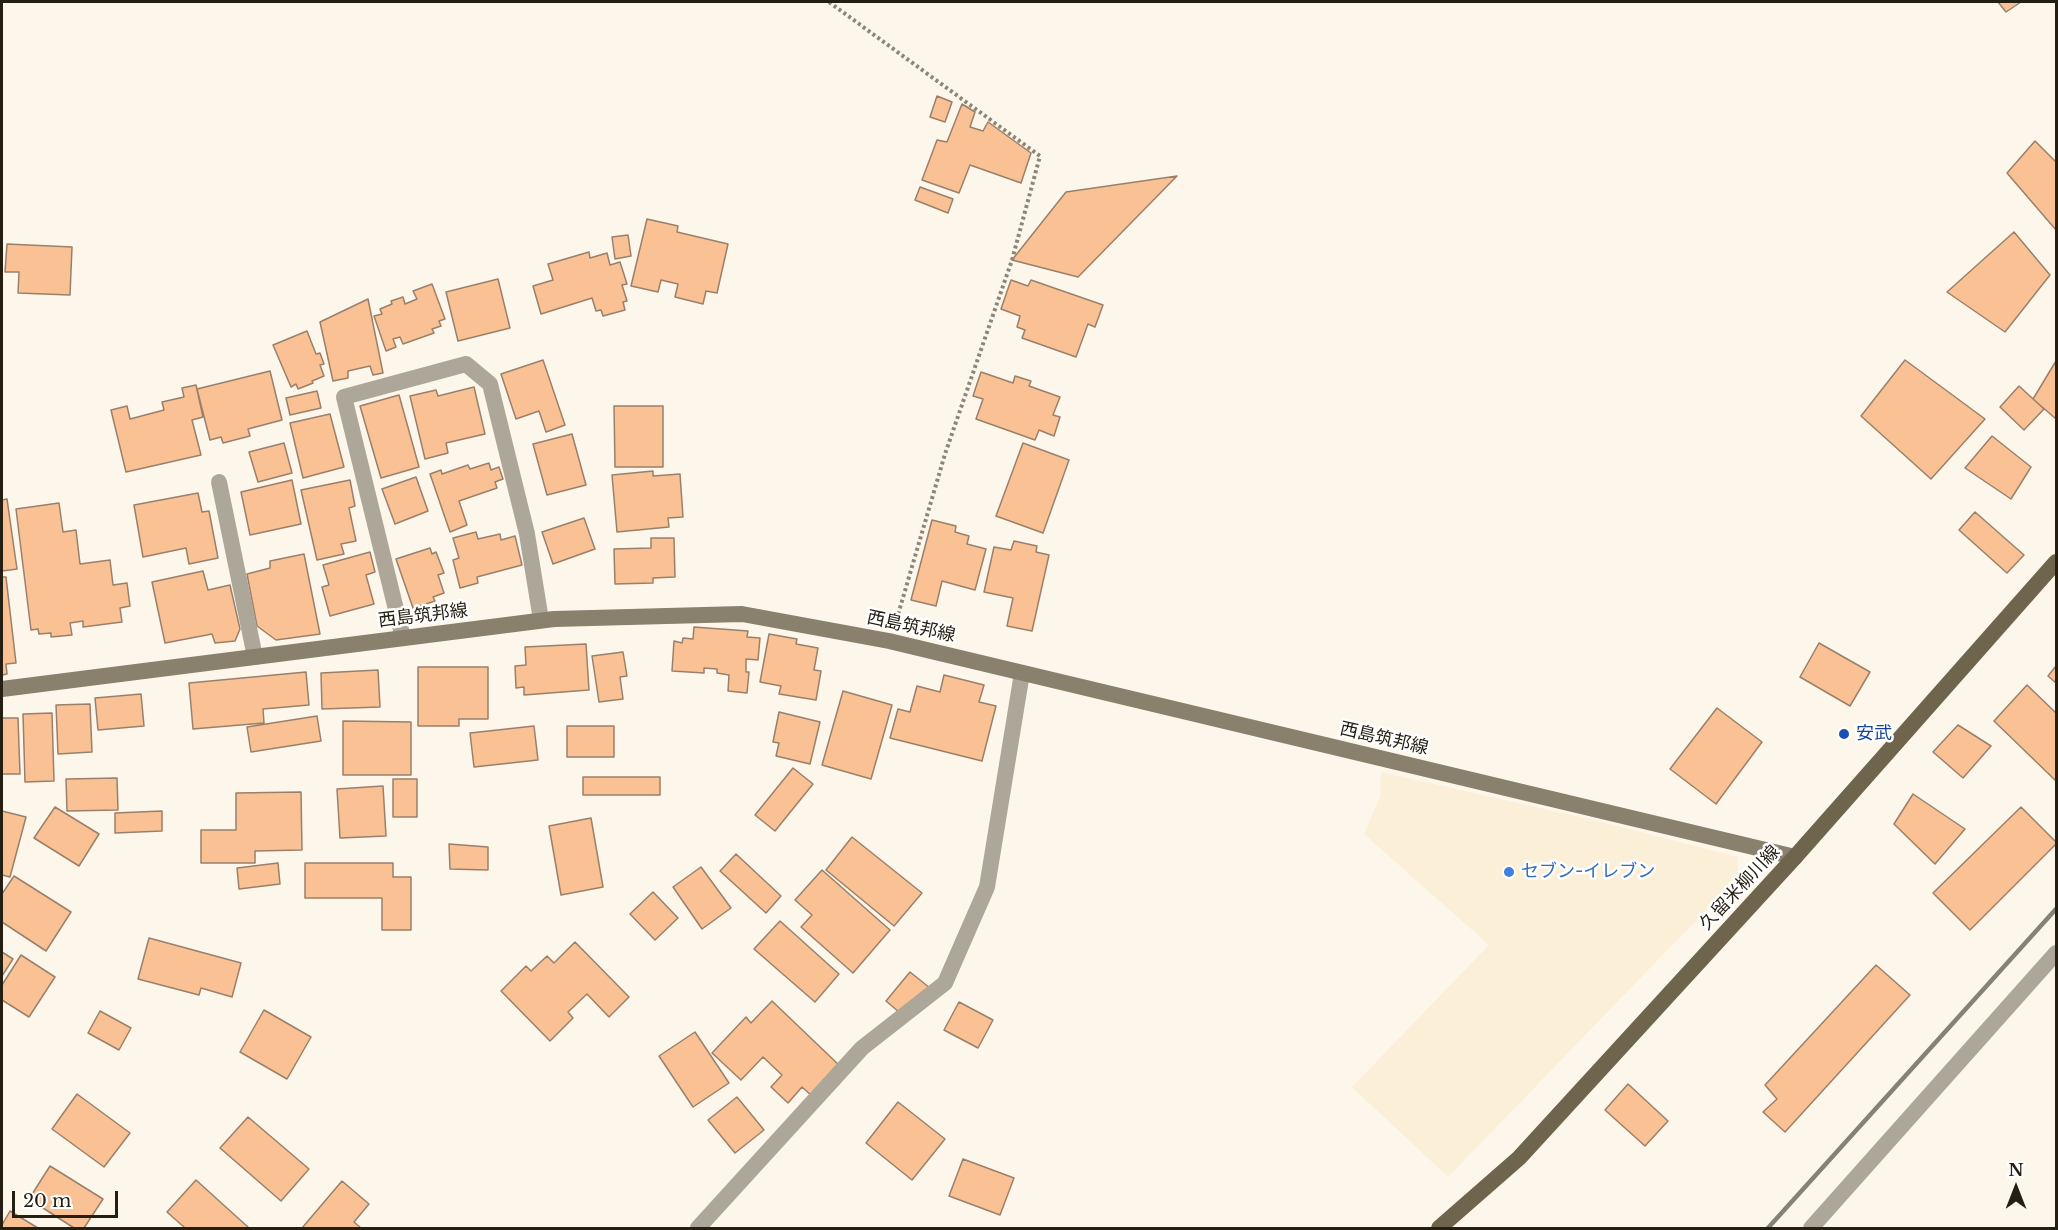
<!DOCTYPE html>
<meta charset="utf-8">
<style>
body{margin:0}
#map{position:relative;width:2058px;height:1230px;overflow:hidden;background:#fdf6ea;font-family:"Libre Baskerville",serif}
canvas{display:block}
.frame{position:absolute;inset:0;border:3px solid #251f13;pointer-events:none}
.north{position:absolute;left:1986px;top:1158px;width:60px;height:60px;-webkit-text-stroke:4px #fff;paint-order:stroke;rotate:0deg;font-size:16px;font-weight:700;line-height:24px;text-align:center;color:#251f13}
.north::after{content:'';display:block;margin:auto;width:21px;height:27px;background:#251f13;clip-path:polygon(50% 0,100% 100%,50% 72%,0 100%)}
.scale{position:absolute;left:12px;top:1191px;width:106px;height:27px;box-sizing:border-box;border:3px solid #251f13;border-top:0;padding-left:8px;font-size:18px;line-height:21px;white-space:nowrap;color:#251f13;-webkit-text-stroke:4px #fff;paint-order:stroke}
</style>
<div id="map">
<canvas width="2058" height="1230"></canvas>
<div class="frame"></div>
<div class="north">N</div>
<div class="scale">20 m</div>
</div>
<script>
const c = document.querySelector('canvas').getContext('2d');
c.lineJoin = 'round';
function fill(path, color) { c.fillStyle = color; c.fill(path, 'evenodd'); }
function trace(path, color, width, dash) { c.strokeStyle = color; c.lineWidth = width; c.lineCap = dash ? 'butt' : 'round'; c.setLineDash(dash || []); c.stroke(path); }
function label(font, color, halo, rows, align = 'center') {
  c.font = font + ' "Libre Baskerville","Noto Sans JP",serif'; c.lineWidth = 5; c.setLineDash([]); c.textBaseline = 'middle'; c.strokeStyle = halo; c.fillStyle = color; for (const [text, x, y, turn = 0] of rows) {
    c.save(); c.translate(x, y); c.rotate((+turn || 0) * Math.PI / 180); c.textAlign = isNaN(turn) ? turn : align; if (halo) c.strokeText(text, 0, 0); c.fillText(text, 0, 0); c.restore();
  }
}
const built = new Path2D(`
 M1381,772L1602,822L1738,857V877L1448,1177L1352,1087L1489,945L1364,834L1380,797Z`);
const building = new Path2D(`
 M1998,2H2021L2006,12Z
 M937,96L952,102L945,122L930,117Z
 M962,104L975,112L970,127L983,131L988,122L1031,153L1021,183L970,165L959,193L922,180L937,140L947,142Z
 M2035,141L2056,162V230L2007,173Z
 M1177,176L1078,277L1012,260L1066,192Z
 M920,187L953,199L948,213L915,200Z
 M647,219L678,226L677,232L728,244L717,293L706,291L703,304L675,297L678,284L661,280L658,292L631,286Z
 M2014,232L2050,275L2005,332L1947,292Z
 M628,235L631,256L615,259L612,237Z
 M7,244L72,247L70,295L18,293L19,272H5Z
 M589,252L590,258L607,253L610,265L620,262L627,284L622,285L627,301L623,302L625,310L603,316L601,310L596,311L592,298L541,314L533,286L553,280L548,264Z
 M498,279L510,328L458,341L446,292Z
 M1011,280L1028,286L1031,280L1103,305L1095,327L1088,324L1076,357L1022,338L1025,330L1017,327L1020,316L1001,309Z
 M432,284L445,319L439,321L441,326L432,329L434,333L403,344L400,337L393,339L396,347L386,351L374,316L382,314L380,309L392,304L391,301L403,297L405,304L417,299L413,291Z
 M368,299L383,373L373,375L370,366L348,371V378L333,381L320,322Z
 M307,331L316,354L320,353L324,364L320,365L324,376L312,381L313,383L298,389L296,384L291,387L273,345Z
 M543,360L565,425L546,432L539,411L516,419L501,374Z
 M1905,360L1985,419L1931,479L1861,416Z
 M2056,361V419L2033,399Z
 M270,371L282,420L248,429L250,436L223,443L221,437L210,440L197,389Z
 M981,372L1013,383L1015,376L1031,381L1029,386L1060,397L1053,415L1060,417L1054,436L1039,430L1035,440L976,419L983,399L973,396Z
 M196,385L203,417L192,420L201,455L126,472L111,410L127,406L130,419L164,410L162,402L184,397L182,388Z
 M2019,386L2044,409L2024,430L2000,407Z
 M474,387L485,434L446,443L448,453L425,459L410,396L436,390L438,396Z
 M317,391L321,408L290,415L286,398Z
 M399,395L419,467L381,478L360,406Z
 M614,406H663V467H615Z
 M330,414L344,467L303,478L290,423Z
 M572,434L586,485L547,495L533,444Z
 M1992,436L2031,467L2011,499L1965,468Z
 M284,443L292,473L258,482L249,452Z
 M1023,443L1069,460L1043,533L996,516Z
 M489,463L491,470L499,467L503,479L495,482L497,488L459,501L467,525L450,532L430,474L441,470L442,474L468,465L470,469Z
 M653,471V476L680,474L683,517L668,518L669,527L617,532L612,475Z
 M416,477L428,511L395,524L382,489Z
 M292,480L301,524L250,535L241,492Z
 M350,480L355,506L349,508L356,541L341,544L344,554L317,560L301,490Z
 M198,493L202,512L209,511L218,558L189,564L186,548L143,557L134,505Z
 M7,499L17,569L2,571V500Z
 M59,503L63,532L76,530L80,564L110,560L113,585L127,583L130,606L120,608L122,622L83,627V621L70,623L72,635L51,637V633L39,634L38,629L31,630L16,509Z
 M1975,512L2024,555L2007,573L1959,530Z
 M584,518L595,549L553,564L542,532Z
 M932,520L956,526L955,532L969,536L967,544L986,549L975,590L942,581L936,606L911,600Z
 M476,532L478,539L500,534L501,540L515,536L522,565L477,577L478,583L460,588L453,560L459,558L453,538Z
 M651,538H674L675,577L653,578V583L615,584L614,549L651,548Z
 M1014,541L1037,546L1036,552L1049,555L1032,631L1007,626L1013,598L984,592L994,547L1011,550Z
 M430,548L432,554L436,552L444,573L438,575L444,593L433,597L435,601L413,608L396,559Z
 M370,552L375,572L366,575L374,604L330,616L322,587L329,585L323,565Z
 M304,554L320,634L276,640L257,626L247,574L270,568V561Z
 M203,571L208,590L230,585L240,629L235,641L215,643L212,634L165,643L152,582Z
 M2,577H6L16,663L6,664L7,674L2,675Z
 M694,627L748,631L747,637L760,638L758,660L746,659V672H749L747,693L728,691L729,675L717,673V669L704,668V673L672,671L674,641L682,643L683,638L693,639Z
 M769,634L797,639L796,644L818,648L814,670L821,671L816,700L779,694L781,686L760,682Z
 M1819,643L1870,672L1850,706L1800,677Z
 M586,644L589,690L524,695V687L516,688L515,666L526,665L525,647Z
 M623,652L627,676L620,677L623,699L599,702L592,656Z
 M2056,666V683L2048,676Z
 M418,667H488V719H459V726H418Z
 M378,670L380,707L322,709L321,673Z
 M306,672L309,705L263,709L264,723L193,729L189,683Z
 M944,675L984,685L979,702L996,706L982,761L890,738L898,709L910,712L917,686L940,692Z
 M2027,685L2056,713V781L1994,721Z
 M843,691L892,705L871,779L822,765Z
 M141,694L144,726L98,730L95,698Z
 M90,704L92,752L58,754L56,705Z
 M1717,708L1762,742L1716,804L1670,769Z
 M779,712L820,722L810,764L776,756L779,743L773,742Z
 M52,713L54,781L25,782L23,714Z
 M317,716L321,741L251,752L247,727Z
 M2,718H18L20,774H2Z
 M343,721L411,722V775H343Z
 M1958,725L1991,746L1963,778L1933,752Z
 M534,726L538,760L474,767L470,733Z
 M567,726H614V757H567Z
 M793,768L813,784L775,831L755,815Z
 M583,777H660V795H583Z
 M117,778L118,810L67,811L66,779Z
 M393,779H417V817H393Z
 M383,786L386,836L340,838L337,789Z
 M301,792L302,850L255,851V863H201V830H236V793Z
 M1913,794L1965,829L1935,864L1894,824Z
 M55,807L99,834L79,866L34,838Z
 M2021,807L2056,842V844L1970,930L1933,893Z
 M2,811L26,817L10,877L2,875Z
 M162,811V831L115,833V813Z
 M591,818L603,887L561,895L549,826Z
 M852,837L922,893L894,926L826,870Z
 M449,844L488,847V870L450,869Z
 M736,854L781,896L766,913L720,871Z
 M278,863L280,884L239,889L237,868Z
 M305,863H393V877H411V930H382V898H305Z
 M701,867L731,908L702,929L673,887Z
 M822,870L890,930L853,973L801,927L812,915L795,900Z
 M14,876L71,912L46,951L2,922V894Z
 M653,892L678,918L655,940L630,914Z
 M780,921L839,974L815,1002L754,949Z
 M149,938L241,963L232,997L201,988L199,995L138,979Z
 M575,942L629,997L609,1017L587,994L568,1012L573,1018L550,1041L501,991L526,966L531,971L547,956L554,963Z
 M2,952L13,959L2,976Z
 M21,955L55,977L29,1017L2,1000V985Z
 M1876,965L1910,995L1785,1132L1763,1112L1777,1099L1765,1085Z
 M910,972L930,988L906,1018L886,1001Z
 M772,1001L840,1066L812,1096L802,1087L788,1103L771,1087L782,1075L763,1057L741,1080L712,1053L746,1017L751,1023Z
 M959,1002L993,1020L978,1048L944,1030Z
 M264,1010L311,1037L287,1079L240,1052Z
 M100,1011L131,1028L119,1050L88,1033Z
 M695,1032L729,1083L693,1107L659,1056Z
 M1628,1084L1668,1121L1645,1146L1605,1110Z
 M77,1094L130,1133L104,1167L52,1129Z
 M737,1097L764,1130L735,1153L708,1120Z
 M898,1102L945,1139L912,1180L866,1143Z
 M248,1117L309,1169L281,1201L220,1148Z
 M963,1159L1014,1178L1000,1215L949,1196Z
 M50,1166L103,1199L84,1228H74L29,1199Z
 M196,1180L249,1228H185L167,1212Z
 M342,1181L369,1204L354,1222L361,1228H302Z
 M10,1211L38,1228H2V1225Z`);
const path = new Path2D(`
 M829,2L1040,156L1012,260L945,454L897,618`);
const service = new Path2D(`
 M219,482L255,657
 M403,638L344,397L466,364L490,384L527,534L541,620`);
const minor = new Path2D(`
 M698,1228L862,1048L945,983L987,887L1022,673
 M1811,1228L2056,953`);
const secondary = new Path2D(`
 M2,689L554,619L742,614L889,641L1795,857`);
const primary = new Path2D(`
 M1439,1228L1519,1158L1795,857L2056,562`);
const rail = new Path2D(`
 M1768,1228L2056,909`);
const markers = [
 [1844,734,6,"#1a4fb4"],
 [1509,872,6,"#3f7fe0"]
];
const streetNames = [
 ["西島筑邦線",423,616,-7],
 ["西島筑邦線",911,627,12],
 ["西島筑邦線",1384,739,13],
 ["久留米柳川線",1740,888,-47]
];
const transitNames = [
 ["安武",1856,734]
];
const shopNames = [
 ["セブン-イレブン",1521,872]
];
fill(built, '#fbefd8');
fill(building, '#fac194');
trace(building, '#9a806b', 1.5);
trace(path, '#8c867a', 4, [3, 3]);
trace(service, '#ada79a', 16);
trace(minor, '#ada79a', 16);
trace(secondary, '#89806d', 16);
trace(primary, '#6f654d', 16);
trace(rail, '#888276', 4.5);
for (const [x, y, r, color] of markers) { const dot = new Path2D(); dot.arc(x, y, r, 0, 2 * Math.PI); c.fillStyle = color; c.fill(dot); trace(dot, '#fff', 2); }
label('18px', '#251f13', '#fff', streetNames);
label('18px', '#164399', '#fff', transitNames, 'left');
label('18px', '#366cbe', '#fff', shopNames, 'left');
</script>
